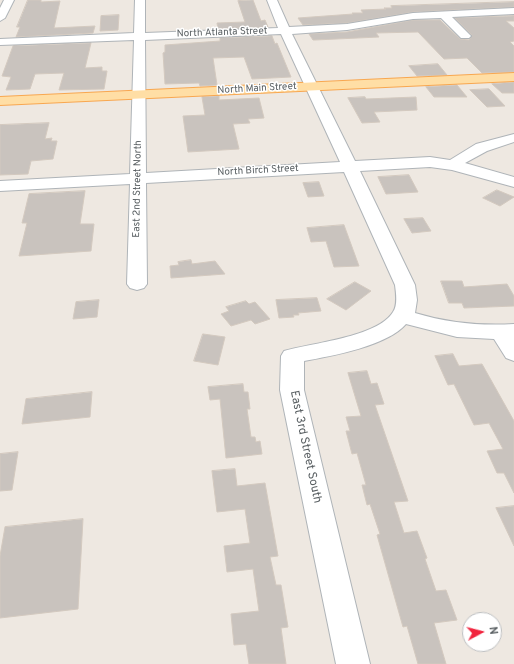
<!DOCTYPE html>
<style>
body{margin:0}
#map{position:relative;width:514px;height:664px;overflow:hidden;background:#eee8e1;font-family:Overpass,sans-serif}
canvas{display:block}
.north{position:absolute;left:462px;top:612px;width:40px;height:40px;box-sizing:border-box;background:#fff;border:1px solid #bdbfc1;border-radius:50%;rotate:83deg;font-size:11px;font-weight:700;line-height:16px;text-align:center;color:#5a6063}
.north::after{content:'';display:block;margin:auto;width:14px;height:18px;background:#f1243e;clip-path:polygon(50% 0,100% 100%,50% 72%,0 100%)}
</style>
<div id="map">
<canvas width="514" height="664"></canvas>
<div class="north">N</div>
</div>
<script>
const c = document.querySelector('canvas').getContext('2d');
c.lineJoin = 'round';
function fill(path, color) { c.fillStyle = color; c.fill(path, 'evenodd'); }
function trace(path, color, width, dash) { c.strokeStyle = color; c.lineWidth = width; c.lineCap = dash ? 'butt' : 'round'; c.setLineDash(dash || []); c.stroke(path); }
function label(font, color, halo, rows, align = 'center') {
  c.font = font + ' Overpass,sans-serif'; c.lineWidth = 3; c.setLineDash([]); c.textBaseline = 'middle'; c.strokeStyle = halo; c.fillStyle = color; for (const [text, x, y, turn = 0] of rows) {
    c.save(); c.translate(x, y); c.rotate((+turn || 0) * Math.PI / 180); c.textAlign = isNaN(turn) ? turn : align; if (halo) c.strokeText(text, 0, 0); c.fillText(text, 0, 0); c.restore();
  }
}
const building = new Path2D(`
 M28,0H41V2L60,1L54,28L95,26L93,33L16,37L20,27H17Z
 M253,0L261,21L265,20L268,27L218,29L217,23L245,22L238,1Z
 M514,2V7L413,12L347,23L303,25L298,18L353,14L352,13H363L361,10L386,9L384,8H392L391,6Z
 M119,15L118,30L100,31L101,16Z
 M514,16V21H506L514,28V41L510,42L514,46V72L482,73L467,58L444,59L418,32L376,33L379,37L315,40H313L309,34L347,32L413,20H440L460,39L469,40L472,35L455,18Z
 M272,36L275,44L277,43L291,77L252,79L244,57L213,58L217,85L200,86L199,83L165,84L163,53L165,52V45L220,41V38Z
 M91,43L85,68L102,67V71H107L104,89L59,90L64,73L35,74L30,89L6,90L11,77L2,76L13,46Z
 M438,64L447,75L417,76L409,66Z
 M514,82V93H502L492,84Z
 M457,85L467,97H434L426,87Z
 M489,89L505,106L487,107L470,90Z
 M219,96V100L259,98L264,118L248,119L250,123L233,124L239,149L188,152L183,116L205,115L202,97Z
 M365,97L366,99L416,97L417,110L374,112L380,122L362,123L348,98Z
 M49,123L45,139L52,138L51,141H57L53,159L31,161L28,174L0,175V125Z
 M409,175L418,192L386,194L378,177Z
 M319,182L324,196L308,197L303,183Z
 M497,190L514,197L500,206L483,198Z
 M85,191L80,224H94L91,251L19,256L27,223H22L29,194Z
 M423,218L431,231L412,233L404,219Z
 M344,225L359,266L334,267L326,241L311,242L307,228Z
 M191,260L192,264L215,261L225,274L171,278L170,266L179,265L178,262Z
 M441,281H462L464,287L507,284L514,296V306L464,308L462,303H449Z
 M355,282L371,291L346,310L327,299Z
 M317,298L321,311L298,313L299,315H293L294,317L279,318L276,300Z
 M99,300L97,317L73,319L76,302Z
 M246,301L249,304L255,302L270,319L255,324L251,320L231,326L221,314L229,311L226,307Z
 M203,334L225,337L218,365L194,361Z
 M453,354L459,366L482,364L514,421V493L504,473H497L487,451L503,449L489,423L474,425L454,384L448,385L435,356Z
 M367,371L371,384L377,383L384,404L375,405L408,501L394,502L404,533L417,531L427,558L425,559L436,591L446,590L457,620L434,623L446,664H418L407,626L403,627L377,535L380,534L370,504L367,505L362,485H366L357,453L352,454L346,431H350L346,417L361,416L348,373Z
 M243,384L244,392H248L250,409H247L251,437H255L256,442L260,441L262,454L226,458L220,399L210,400L208,387Z
 M92,392L90,417L22,424L26,399Z
 M18,452L12,490L0,491V454Z
 M235,469L237,486L265,483L278,556L270,557L276,585H281L288,627L281,628L286,664H249L246,644L234,645L231,614L259,611L253,569L227,572L224,546L250,543L245,509L217,512L212,471Z
 M514,506V546L496,508Z
 M83,519L78,609L0,618V556L5,527Z`);
const minor = new Path2D(`
 M4,0H14L5,18L0,21V8Z
 M135,0H145V33L278,28L267,0H277L289,27L347,24L413,13L514,8V14L452,17L471,36L469,38H461L441,18L413,19L347,30L292,34L355,161L430,157L450,160L476,144L514,134V142L487,151L465,163L514,177V187L452,170L430,167L360,171L415,285L417,300L415,313C448,323 480,326 514,324V361L506,358L494,339L457,337L406,324C387,346 332,356 304,361V390L370,664H336L280,390L281,356L284,351C311,343 378,337 393,312C398,305 396,293 395,285L344,172L146,183L147,284L144,288L137,290L130,288L127,284L130,184L0,191V181L130,174L134,40L0,45V39L134,33ZM281,34L340,162L146,173L145,40Z`);
const major = new Path2D(`
 M514,73V81L0,105V97Z`);
const farStreetnames = [
 ["North Atlanta Street",222,33,-2],
 ["North Main Street",257,89,-3],
 ["North Birch Street",258,171,-3],
 ["East 2nd Street North",138,189,-89]
];
const streetNames = [
 ["East 3rd Street South",305,447,78]
];
fill(building, '#c9c3be');
trace(building, '#d3c9bf', 1);
trace(minor, '#afb4b8', 2);
trace(major, '#f8a750', 2);
fill(minor, '#fff');
fill(major, '#ffdea5');
label('10px', '#5a6063', '#fff', farStreetnames);
label('12px', '#5a6063', '#fff', streetNames);
</script>
